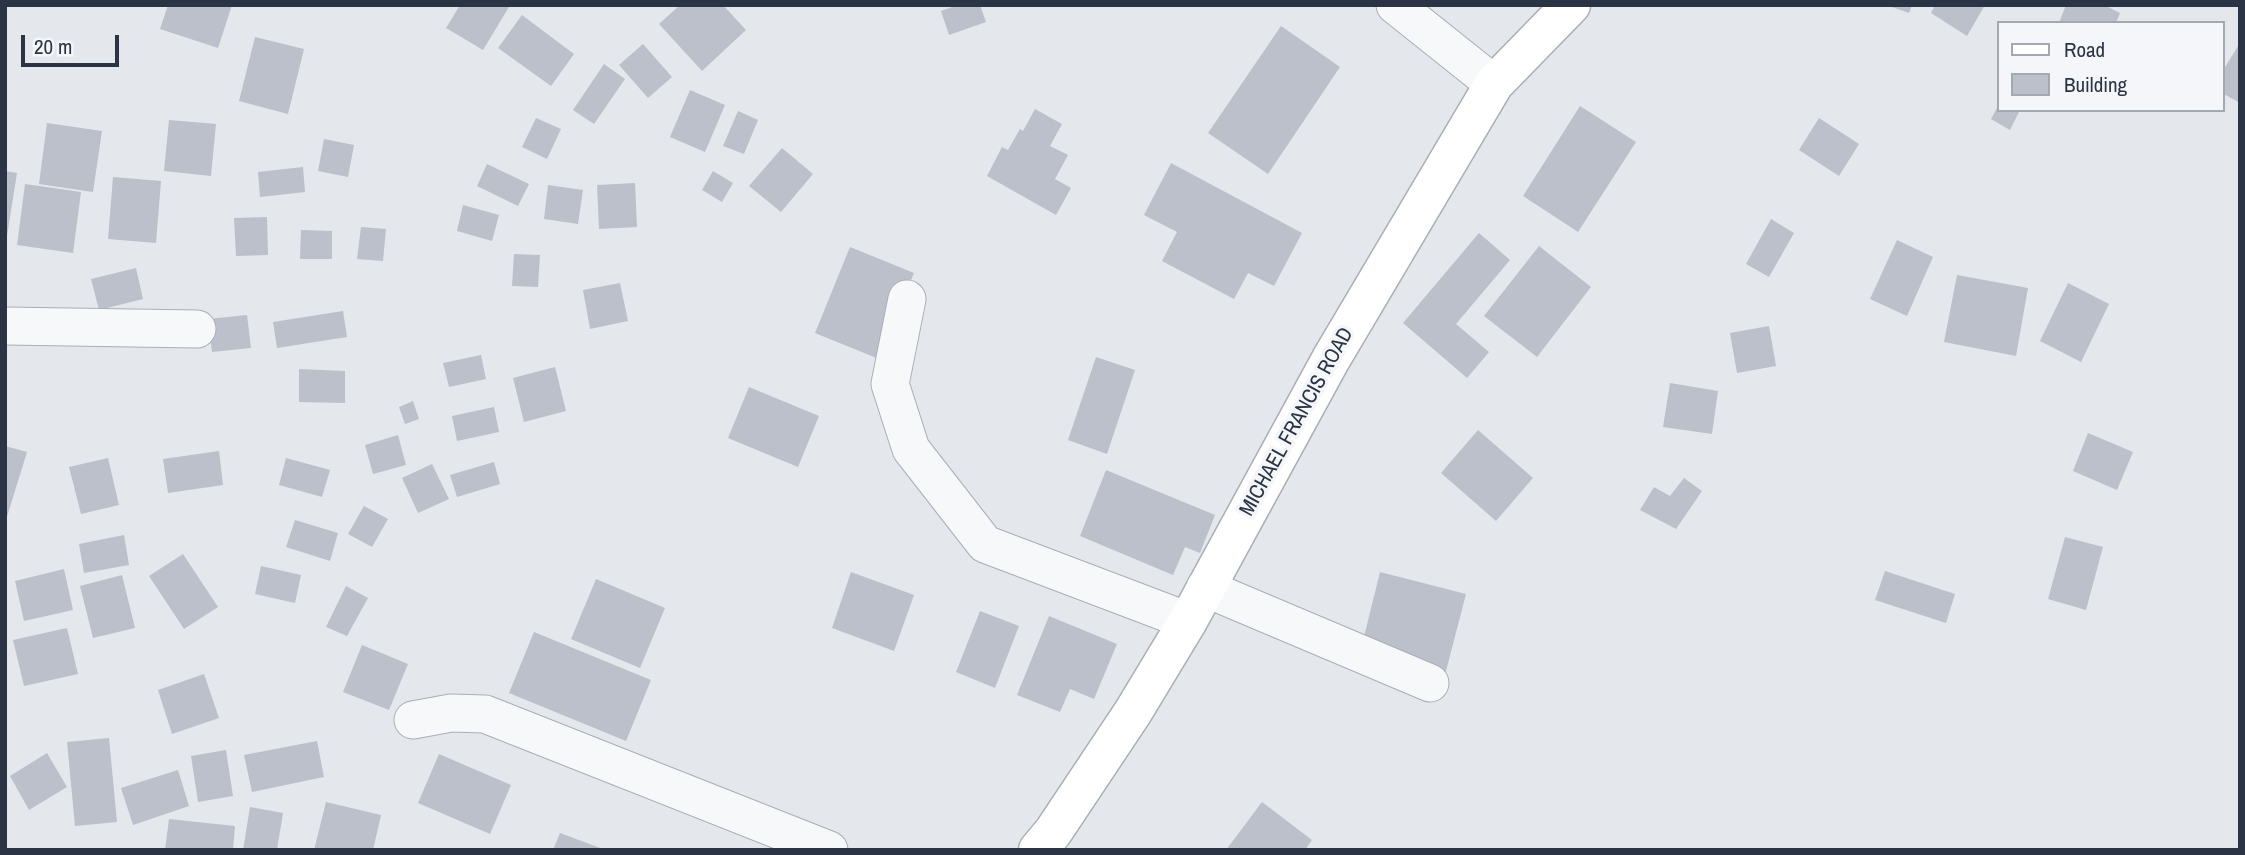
<!DOCTYPE html>
<style>
body{margin:0}
#map{position:relative;width:2245px;height:855px;overflow:hidden;background:#e4e7ec;font-family:"Archivo Narrow",sans-serif}
canvas{display:block}
.frame{position:absolute;inset:0;border:7px solid #2b3445;pointer-events:none}
.legend{position:absolute;left:1997px;top:21px;width:228px;height:91px;box-sizing:border-box;background:#f4f6f9;border:2px solid #a4a8b1;margin:0;padding:9px 12px;list-style:none;font-size:21px;color:#2b3445}
.legend li{display:flex;align-items:center;gap:14px;height:35px}
.legend b{width:35px;border:2px solid #a4a8b1}
.scale{position:absolute;left:21px;top:35px;width:98px;height:32px;box-sizing:border-box;border:4px solid #2b3445;border-top:0;padding-left:9px;font-size:21px;line-height:24px;white-space:nowrap;color:#2b3445;-webkit-text-stroke:5px #f4f6f9;paint-order:stroke}
</style>
<div id="map">
<canvas width="2245" height="855"></canvas>
<div class="frame"></div>
<ul class="legend">
<li><b style="height:9px;background:#fff"></b>Road</li>
<li><b style="height:19px;background:#bbc0ca"></b>Building</li>
</ul>
<div class="scale">20 m</div>
</div>
<script>
const c = document.querySelector('canvas').getContext('2d');
c.lineJoin = 'round';
function fill(path, color) { c.fillStyle = color; c.fill(path, 'evenodd'); }
function trace(path, color, width, dash) { c.strokeStyle = color; c.lineWidth = width; c.lineCap = dash ? 'butt' : 'round'; c.setLineDash(dash || []); c.stroke(path); }
function label(font, color, halo, rows, align = 'center') {
  c.font = font + ' "Archivo Narrow",sans-serif'; c.lineWidth = 7; c.setLineDash([]); c.textBaseline = 'middle'; c.strokeStyle = halo; c.fillStyle = color; for (const [text, x, y, turn = 0] of rows) {
    c.save(); c.translate(x, y); c.rotate((+turn || 0) * Math.PI / 180); c.textAlign = isNaN(turn) ? turn : align; if (halo) c.strokeText(text, 0, 0); c.fillText(text, 0, 0); c.restore();
  }
}
const building = new Path2D(`
 M168,5H232L218,48L160,29Z
 M460,5L509,7L483,50L446,28Z
 M680,5H723L746,30L702,71L659,24Z
 M958,5H980L986,22L949,35L941,11Z
 M1886,5H1912L1909,13Z
 M1935,5H1985L1967,36L1931,13Z
 M2066,5H2104L2120,13L2116,23H2059Z
 M522,15L574,54L551,86L498,48Z
 M1281,26L1340,67L1268,174L1208,133Z
 M255,37L304,49L288,114L239,101Z
 M2240,43V103L2222,93V72Z
 M643,44L672,77L648,98L619,65Z
 M604,64L625,79L594,124L573,110Z
 M690,90L725,105L705,152L670,137Z
 M1580,106L1636,142L1578,232L1523,196Z
 M1998,106V110H2020L2010,130L1991,119Z
 M1035,109L1062,124L1050,146L1068,155L1055,179L1071,188L1056,215L987,176L1002,147L1008,150L1020,129L1023,131Z
 M738,111L758,120L744,154L723,146Z
 M536,118L561,129L547,159L522,147Z
 M1819,118L1859,144L1839,176L1799,150Z
 M169,120L216,124L211,176L164,171Z
 M47,123L102,131L93,192L39,184Z
 M324,139L354,145L348,177L318,171Z
 M782,148L813,174L781,212L749,186Z
 M1171,163L1302,233L1274,286L1248,273L1234,299L1162,261L1177,232L1144,215Z
 M487,164L529,184L518,206L477,186Z
 M303,167L305,192L260,197L258,172Z
 M5,171L17,173L7,236H5Z
 M713,171L733,183L722,202L702,190Z
 M113,177L161,181L156,243L108,239Z
 M635,183L637,227L599,229L597,185Z
 M25,184L81,192L73,253L17,245Z
 M548,185L583,190L578,224L544,219Z
 M463,205L499,215L492,241L457,231Z
 M267,217L268,255L236,256L234,218Z
 M1771,219L1794,233L1769,277L1746,264Z
 M361,227L386,229L383,261L357,259Z
 M301,230L332,231V259H300Z
 M1479,233L1510,260L1456,324L1489,352L1467,378L1403,323Z
 M1897,240L1933,257L1907,316L1870,299Z
 M1539,246L1591,287L1537,357L1484,316Z
 M850,247L914,273L879,359L815,333Z
 M514,254L540,255L538,287L512,286Z
 M136,268L143,299L99,310L91,279Z
 M1957,275L2028,288L2016,356L1944,342Z
 M620,283L628,321L590,329L583,290Z
 M2068,283L2109,304L2081,362L2040,341Z
 M343,311L347,337L277,348L273,322Z
 M247,315L251,348L212,352L208,319Z
 M1769,326L1776,366L1737,373L1730,333Z
 M481,355L486,379L449,387L443,363Z
 M1096,357L1135,370L1107,454L1068,440Z
 M555,367L566,411L524,422L513,378Z
 M299,369L345,371V403L299,402Z
 M1670,383L1718,391L1712,434L1663,427Z
 M749,387L819,416L798,467L728,438Z
 M413,401L419,419L405,424L399,407Z
 M494,407L499,432L457,441L452,416Z
 M1478,430L1533,478L1496,521L1441,473Z
 M2088,433L2133,452L2117,490L2073,471Z
 M398,435L406,465L373,474L365,445Z
 M5,446L27,452L6,520H5Z
 M219,451L223,485L168,493L163,459Z
 M108,458L119,505L81,514L69,467Z
 M286,458L330,470L322,497L279,485Z
 M494,462L500,484L457,497L450,475Z
 M432,464L449,499L418,513L402,478Z
 M1106,470L1215,515L1200,553L1185,547L1173,575L1080,536Z
 M1684,478L1702,491L1676,529L1640,510L1654,487L1670,496Z
 M364,506L388,519L372,547L348,534Z
 M295,520L338,533L330,561L286,547Z
 M124,535L129,565L84,573L79,544Z
 M2065,537L2103,547L2086,610L2048,599Z
 M183,554L218,607L184,629L149,576Z
 M261,566L301,575L295,603L255,594Z
 M64,569L73,610L24,621L15,581Z
 M1885,571L1955,594L1946,623L1875,600Z
 M851,572L914,595L894,651L832,628Z
 M1380,572L1466,594L1445,675L1360,653Z
 M122,575L135,628L93,638L80,586Z
 M596,579L665,608L640,668L571,639Z
 M346,586L368,598L347,636L326,627Z
 M980,611L1019,626L995,688L956,672Z
 M1049,616L1117,644L1094,699L1070,689L1060,712L1017,695Z
 M67,628L78,674L24,686L13,640Z
 M534,632L651,680L626,741L509,693Z
 M362,645L408,664L389,710L343,692Z
 M204,674L219,718L172,734L158,690Z
 M109,738L117,822L75,826L67,742Z
 M317,741L324,777L252,792L244,755Z
 M226,750L233,796L198,802L191,756Z
 M47,753L67,787L29,810L10,776Z
 M439,754L511,785L490,834L418,803Z
 M178,770L189,806L133,825L121,788Z
 M326,802L381,815L373,850H314Z
 M1262,802L1312,840L1305,850H1226Z
 M250,807L283,813L277,850H243Z
 M169,819L235,826L233,850H165Z
 M560,833L603,849V850H553Z`);
const street = new Path2D(`
 M1395,5L1494,84
 M907,299L890,384L911,449L985,544L1188,621
 M5,326L197,329
 M1205,588L1430,683
 M413,720L451,713L485,714L829,850`);
const secondary = new Path2D(`
 M1038,850L1053,832L1133,712L1188,621L1331,359L1494,84L1571,5`);
const streetNames = [
 ["MICHAEL FRANCIS ROAD",1297,422,-61]
];
fill(building, '#bbc0ca');
trace(street, '#a9aeb7', 39);
trace(secondary, '#a9aeb7', 41);
trace(street, '#f7f8fa', 37);
trace(secondary, '#fff', 38);
label('21px', '#2b3445', '#f4f6f9', streetNames);
</script>
